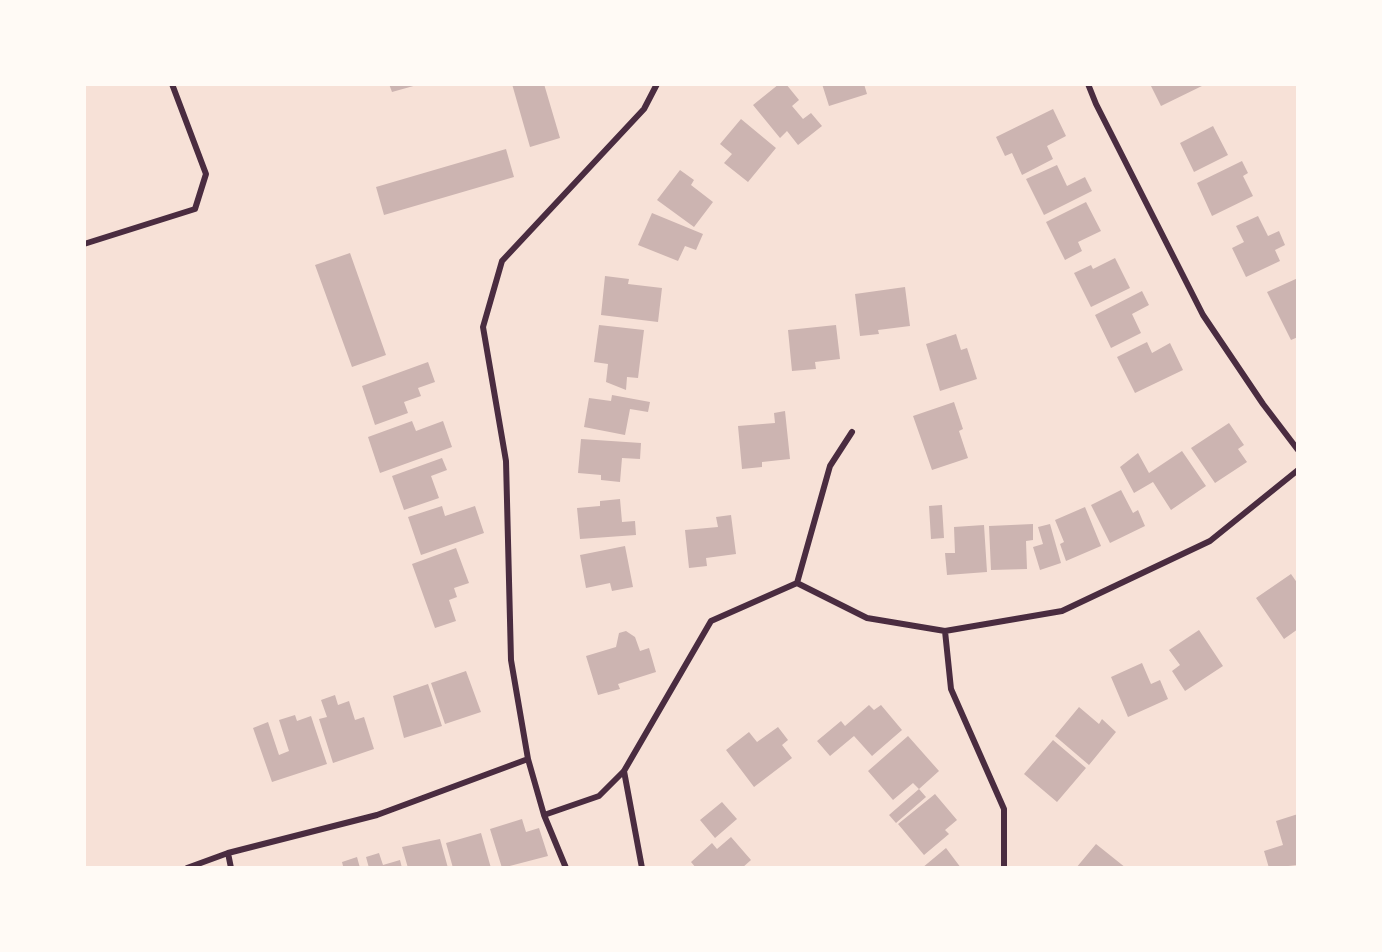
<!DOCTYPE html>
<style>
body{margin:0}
#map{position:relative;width:1382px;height:952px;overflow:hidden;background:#f7e1d7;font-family:"Source Sans 3",sans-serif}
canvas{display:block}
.frame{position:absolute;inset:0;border:86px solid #fffaf5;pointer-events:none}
</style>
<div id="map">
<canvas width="1382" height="952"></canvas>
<div class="frame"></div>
</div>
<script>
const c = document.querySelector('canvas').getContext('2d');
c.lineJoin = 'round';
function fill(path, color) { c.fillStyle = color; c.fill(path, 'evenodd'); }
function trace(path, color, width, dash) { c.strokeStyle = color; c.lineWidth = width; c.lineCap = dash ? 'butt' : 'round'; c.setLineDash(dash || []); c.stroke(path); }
const building = new Path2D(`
 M389,84H417V85L392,92Z
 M512,84H544L560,138L530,147Z
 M779,84H786L799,100L792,106L803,119L811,113L822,126L798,145L787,131L780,138L753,105Z
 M822,84H864L867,94L829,106Z
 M1150,84H1206L1161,106Z
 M1053,109L1066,136L1047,146L1053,159L1022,175L1012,153L1005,156L996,137Z
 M741,119L776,148L748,182L724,163L732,154L720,144Z
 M1213,126L1228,155L1194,172L1180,143Z
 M506,149L514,177L384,215L376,187Z
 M1242,161L1248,173L1243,176L1253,196L1212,216L1197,183Z
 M1057,165L1067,186L1085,177L1092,191L1044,215L1026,179Z
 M680,170L694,180L691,185L713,202L694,227L657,200Z
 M1086,202L1101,231L1078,242L1082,251L1065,260L1046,222Z
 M652,213L703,234L696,250L685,246L678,261L638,245Z
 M1258,216L1268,236L1279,231L1285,245L1275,250L1280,261L1246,277L1232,248L1244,242L1236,226Z
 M350,253L386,355L352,367L315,265Z
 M1115,258L1130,288L1091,307L1074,273L1091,265L1093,269Z
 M605,276L629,279L628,284L662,288L658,322L601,315Z
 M1298,278V337L1291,340L1267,292Z
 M905,287L910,326L878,330L879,334L860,336L855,294Z
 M1142,291L1149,305L1132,314L1141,333L1111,348L1095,315Z
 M599,325L644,330L638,378L627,377L626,390L606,382L608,364L594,362Z
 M836,325L840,359L815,362L816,369L792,371L788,330Z
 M956,334L961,350L967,348L977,379L940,391L926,344Z
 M1147,342L1152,353L1170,343L1183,370L1135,393L1117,357Z
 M428,362L435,382L418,388L421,396L404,402L408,413L375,425L362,386Z
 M612,395L650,402L648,412L630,409L625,435L584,427L589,398L611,401Z
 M954,402L963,429L959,431L968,458L932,470L913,416Z
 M785,411L790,459L762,462V467L742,469L738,426L775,423L774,413Z
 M412,421L416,431L443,421L452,447L380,473L368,437Z
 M1229,423L1244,445L1238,449L1247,462L1215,483L1191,448Z
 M581,439L641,443L640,459L622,458L620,482L601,480V475L578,473Z
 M1182,451L1206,486L1171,510L1153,482L1134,493L1120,467L1138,453L1149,473Z
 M442,458L447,470L431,476L439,498L404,510L392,476Z
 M1121,490L1133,513L1138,510L1145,526L1110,543L1091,505Z
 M620,499L622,522L635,521L636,535L580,539L577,508L600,506V501Z
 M942,505L944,538L931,539L929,506Z
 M442,506L445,516L475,506L484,533L421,555L408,517Z
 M1085,507L1101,546L1066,561L1060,544L1064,542L1055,520Z
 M731,515L736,554L706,558L707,566L689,568L685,530L718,527L716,517Z
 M1033,524V540L1026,541L1027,569L991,570L989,526Z
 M1050,524L1061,563L1040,570L1033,547L1043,544L1038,527Z
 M984,525L987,572L947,575L945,553H955L954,527Z
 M625,546L633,587L612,591L610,583L586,588L580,555Z
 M456,548L469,583L454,588L457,597L449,600L456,621L435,628L412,564Z
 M1291,574L1298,584V629L1284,639L1256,598Z
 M1199,630L1223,666L1185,691L1172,671L1180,665L1169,650Z
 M626,631L635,637L640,651L649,648L656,672L618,684L620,689L598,695L586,656L616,647L619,633Z
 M1142,663L1151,684L1160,680L1168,699L1128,717L1111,677Z
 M466,671L481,712L445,724L431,683Z
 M428,684L442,726L404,738L393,696Z
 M335,695L338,705L349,701L355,720L364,717L374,749L333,763L319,719L327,717L321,700Z
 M869,705L874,710L881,705L902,730L872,756L854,736L830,756L817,741L841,721L845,726Z
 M1079,707L1099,724L1102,719L1116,732L1089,765L1055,736Z
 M295,715L297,721L311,716L327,764L272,782L253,728L268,722L279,755L289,751L279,720Z
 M778,727L788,740L782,745L792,758L754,787L726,750L749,732L757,742Z
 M908,736L939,771L919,789L913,783L893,800L868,771Z
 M1053,740L1086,768L1057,802L1024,774Z
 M919,789L926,797L896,823L889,815Z
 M935,794L957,820L945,830L949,834L924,855L898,824Z
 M722,802L737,819L715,838L700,820Z
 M1298,814V865L1269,868L1264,851L1283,845L1276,821Z
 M522,819L526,832L539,828L548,856L502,868L490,829Z
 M481,833L491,868H453L446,843Z
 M731,837L751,860L742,868H696L691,862L712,843L717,849Z
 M440,839L448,868H408L402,847Z
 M1096,844L1126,868H1076Z
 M946,848L961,868H922Z
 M379,853L383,865L400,860L402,868H369L366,857Z
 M357,857L360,868H337L343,866L342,862Z`);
const minor = new Path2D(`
 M1088,84L1096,104L1203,315L1263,404L1298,450
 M84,244L195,209L206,174L172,84
 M797,583L830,466L852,432
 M945,631L951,689L1004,809V868
 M624,771L642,868
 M544,815L599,796L624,771L711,621L797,583L867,618L945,631L1062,611L1210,541L1298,470
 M228,853L231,868
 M187,868L228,853L377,815L528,759
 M566,868L544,815L528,759L511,660L506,461L483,327L502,261L644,109L657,84`);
fill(building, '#ccb4b1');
trace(minor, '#4a2c40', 6);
</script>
